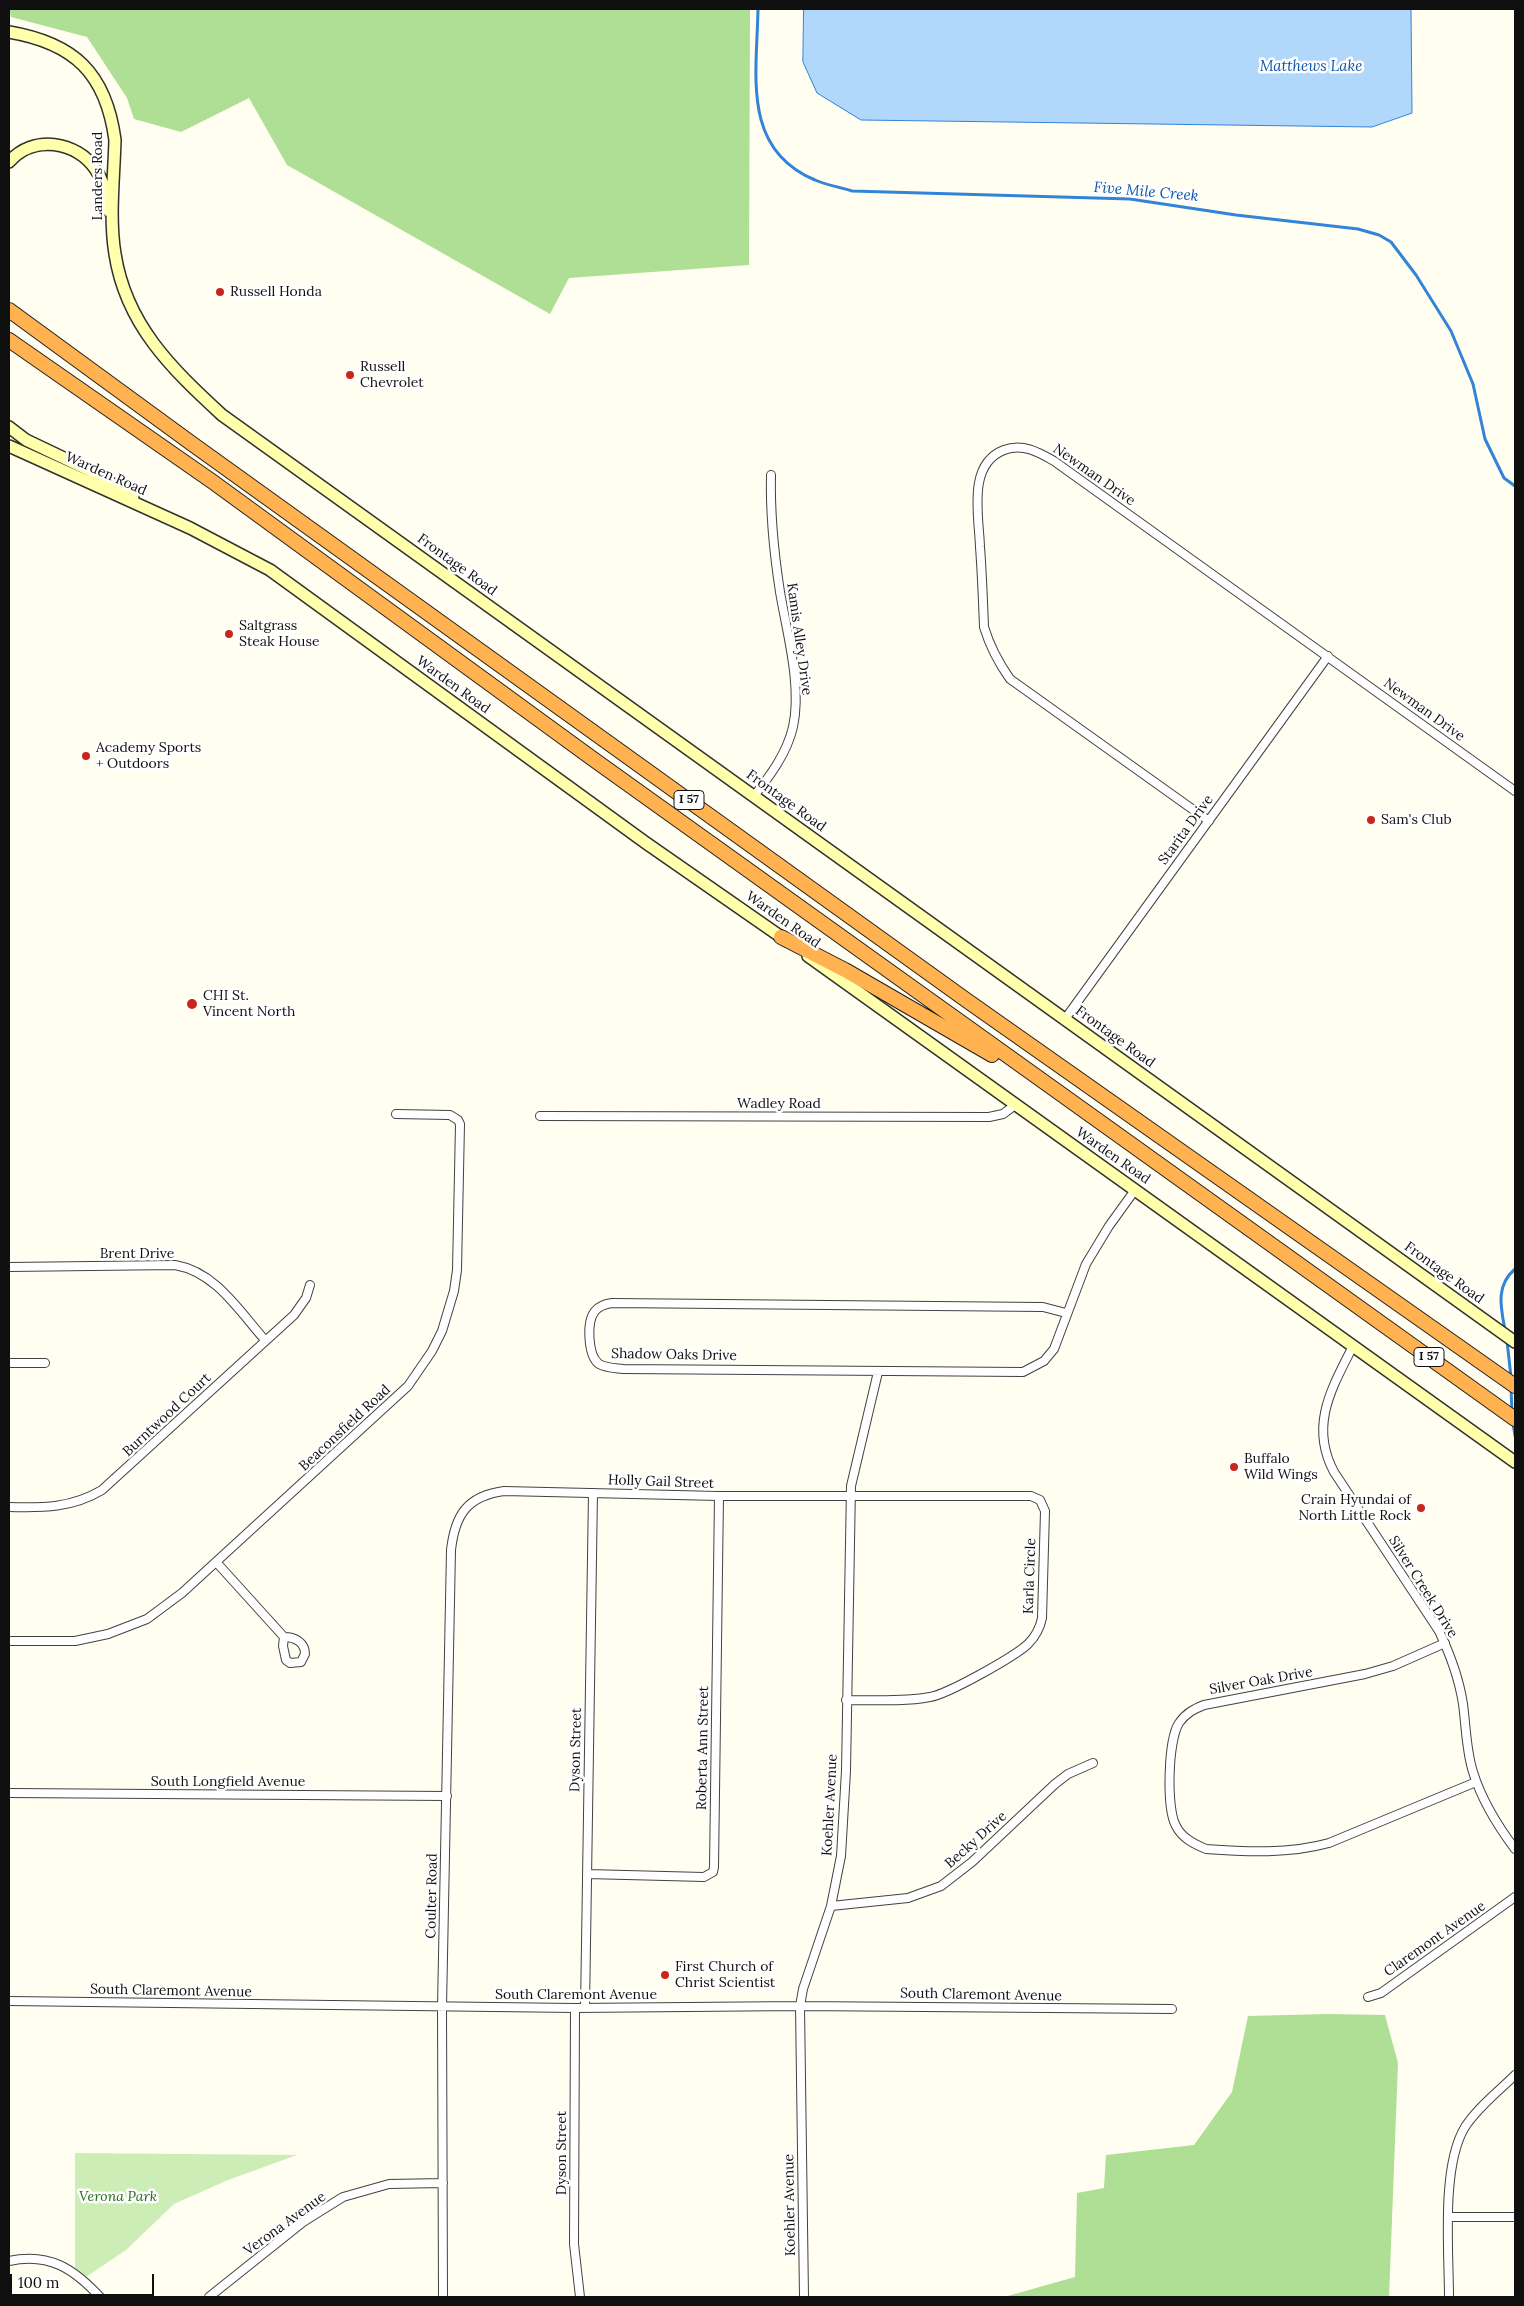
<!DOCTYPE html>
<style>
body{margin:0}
#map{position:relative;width:1524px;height:2306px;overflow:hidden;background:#fffef1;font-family:Lora,serif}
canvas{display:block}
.frame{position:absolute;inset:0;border:10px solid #0f0f0f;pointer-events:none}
.scale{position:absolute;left:10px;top:2274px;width:144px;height:22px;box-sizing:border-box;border:2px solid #0f0f0f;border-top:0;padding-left:6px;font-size:15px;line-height:18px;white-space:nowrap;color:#0f0f0f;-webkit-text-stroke:4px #fff;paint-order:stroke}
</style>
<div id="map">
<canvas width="1524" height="2306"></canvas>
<div class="frame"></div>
<div class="scale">100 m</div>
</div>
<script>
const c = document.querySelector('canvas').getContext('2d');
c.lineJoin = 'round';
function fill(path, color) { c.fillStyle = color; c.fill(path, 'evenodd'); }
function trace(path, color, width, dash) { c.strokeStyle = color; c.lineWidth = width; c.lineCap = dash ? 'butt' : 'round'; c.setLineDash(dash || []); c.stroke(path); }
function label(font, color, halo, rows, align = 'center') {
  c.font = font + ' Lora,serif'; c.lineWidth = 5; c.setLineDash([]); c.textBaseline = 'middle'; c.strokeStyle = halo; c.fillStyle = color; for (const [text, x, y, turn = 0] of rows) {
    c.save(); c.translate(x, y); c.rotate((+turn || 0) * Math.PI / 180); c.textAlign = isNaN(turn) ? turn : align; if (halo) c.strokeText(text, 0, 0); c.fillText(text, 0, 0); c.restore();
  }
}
const green = new Path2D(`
 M75,2153L297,2155L228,2180L174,2204L126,2250L83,2279L75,2273Z`);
const forest = new Path2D(`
 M9,9H750L749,265L569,278L550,314L287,165L249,98L181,132L134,119L127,98L87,37L11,17Z
 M1327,2014L1385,2015L1398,2063L1389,2297H1004L1075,2277L1077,2193L1104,2188L1106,2155L1194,2145L1232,2092L1248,2016Z`);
const water = new Path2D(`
 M804,9H1411L1412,113L1372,127L861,120L817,93L803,62Z`);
const stream = new Path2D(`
 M758,9C757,74 741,149 815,180C826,185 840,187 852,191L1130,199L1236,215L1358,229L1379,235L1391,242L1416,275L1451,331L1473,384L1485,439L1504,478L1515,486
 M1505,1330C1501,1308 1495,1286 1515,1269
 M1507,1341L1511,1377
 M1511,1389L1512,1412
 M1513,1423L1515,1436`);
const minor = new Path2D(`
 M754,796C770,776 787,753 793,727C802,686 787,633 780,592C774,553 770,515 771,475
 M1209,821L1010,679C998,662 990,647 984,627C983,600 982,573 980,547C979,516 967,464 1004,450C1023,443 1038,452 1054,461L1515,791
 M1065,1019L1328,656
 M540,1116L989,1117L1003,1114L1015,1105
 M9,1267L175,1265C216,1272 239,1311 265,1340
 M1066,1313L1043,1307L612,1303C605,1304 599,1306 595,1311C586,1322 588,1356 599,1364C606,1368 615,1368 623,1369L1023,1372L1044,1361L1054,1349L1086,1264L1109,1226L1135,1190
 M1353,1346C1332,1388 1309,1425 1334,1472L1439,1631C1450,1654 1459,1678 1463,1704C1466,1726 1466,1750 1473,1772C1482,1801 1497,1825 1515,1849
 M9,1363H45
 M9,1507C43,1508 72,1508 102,1490L294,1315L306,1298L310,1285
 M217,1563L284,1637
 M284,1637C296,1637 305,1643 305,1654L301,1662L290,1663L286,1660L283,1646Z
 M9,1641H75L108,1634L147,1619L182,1593L408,1386L432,1351L442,1331L454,1291L457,1270L460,1124L458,1120L450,1115L396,1114
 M1445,1643L1393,1666L1365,1674L1204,1705C1194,1709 1186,1713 1179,1723C1168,1740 1166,1808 1176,1826C1182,1838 1194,1844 1206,1849C1247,1852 1289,1854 1329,1843L1476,1782
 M9,1793L447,1796
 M587,1874L704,1877L713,1872L714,1867L719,1496
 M831,1906L908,1898L941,1886L972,1862L1055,1784L1068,1774L1093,1763
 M1368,1997L1381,1993L1515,1897
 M9,2001L575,2008L800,2006L1172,2009
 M575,2008L574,2244L580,2297
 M585,2008L593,1493
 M1449,2217H1515
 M9,2261C49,2252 74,2269 100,2297
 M209,2297L303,2222L343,2197L389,2184L443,2183
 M443,2297L442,2007L451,1550C455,1515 467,1496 504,1491L719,1496H1031L1040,1500L1045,1511L1042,1618C1040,1628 1035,1637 1028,1644C1014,1657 948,1694 930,1697C903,1702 873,1700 846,1700
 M804,2297L800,2006L803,1989L831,1906L841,1856L846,1771L851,1486L878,1372
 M1449,2297C1449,2251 1441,2166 1465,2127C1478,2107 1499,2091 1515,2075`);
const secondary = new Path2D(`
 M9,32C74,43 106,73 115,140C114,177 109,218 115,254C126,325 172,369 222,415L1515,1342
 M9,162C33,134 77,141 96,170C104,181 106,198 109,211
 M9,427L26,440L91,471L133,497
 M9,446L190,528L270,570L646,843L787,941
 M808,956L1515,1462`);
const motorway = new Path2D(`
 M9,310L191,443L969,1002L1515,1386
 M9,340L213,482L593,759L1515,1419
 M781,937L845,970L992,1055`);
const markers = [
 [220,292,5,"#cb251b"],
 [350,375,5,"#cb251b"],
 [229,634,5,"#cb251b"],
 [86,756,5,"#cb251b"],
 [1371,820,5,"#cb251b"],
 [192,1004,6,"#cb251b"],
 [1234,1467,5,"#cb251b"],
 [1421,1508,5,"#cb251b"],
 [665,1975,5,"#cb251b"]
];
const shields = [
 [689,800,30],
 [1429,1357,30]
];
const shieldNames = [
 ["I 57",689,800],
 ["I 57",1429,1357]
];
const streetNames = [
 ["Landers Road",98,176,-90],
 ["Warden Road",106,474,24],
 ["Newman Drive",1094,475,35],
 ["Frontage Road",457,565,36],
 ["Kamis Alley Drive",799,639,82],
 ["Warden Road",453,685,36],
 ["Newman Drive",1424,710,36],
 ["Frontage Road",786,801,36],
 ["Starita Drive",1186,830,-54],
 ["Warden Road",783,920,35],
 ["Frontage Road",1115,1037,36],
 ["Wadley Road",779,1104],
 ["Warden Road",1113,1156,35],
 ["Brent Drive",137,1254],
 ["Frontage Road",1444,1273,36],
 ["Shadow Oaks Drive",674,1355,1],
 ["Burntwood Court",167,1415,-43],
 ["Beaconsfield Road",345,1428,-43],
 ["Holly Gail Street",661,1482,2],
 ["Karla Circle",1030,1576,-88],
 ["Silver Creek Drive",1423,1587,58],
 ["Silver Oak Drive",1261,1681,-10],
 ["Roberta Ann Street",703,1748,-89],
 ["Dyson Street",576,1750,-89],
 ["South Longfield Avenue",228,1782],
 ["Koehler Avenue",830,1805,-87],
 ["Becky Drive",976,1840,-42],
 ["Coulter Road",432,1896,-89],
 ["Claremont Avenue",1435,1939,-35],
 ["South Claremont Avenue",171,1991,1],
 ["South Claremont Avenue",576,1995],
 ["South Claremont Avenue",981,1995,1],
 ["Dyson Street",562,2153,-90],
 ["Koehler Avenue",790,2205,-91],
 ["Verona Avenue",285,2224,-36]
];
const poiNames = [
 ["Russell Honda",230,292],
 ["Russell",360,367],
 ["Chevrolet",360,383],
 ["Saltgrass",239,626],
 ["Steak House",239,642],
 ["Academy Sports",96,748],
 ["+ Outdoors",96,764],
 ["Sam's Club",1381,820],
 ["CHI St.",203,996],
 ["Vincent North",203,1012],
 ["Buffalo",1244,1459],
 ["Wild Wings",1244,1475],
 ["Crain Hyundai of",1411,1500,"right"],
 ["North Little Rock",1411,1516,"right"],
 ["First Church of",675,1967],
 ["Christ Scientist",675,1983]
];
const parkNames = [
 ["Verona Park",118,2197]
];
const waterNames = [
 ["Matthews Lake",1311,67],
 ["Five Mile Creek",1146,192,5]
];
fill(green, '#cdedb7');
fill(forest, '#aedf94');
fill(water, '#b1d7fb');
trace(water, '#3284d8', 1);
trace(stream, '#3284d8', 3);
trace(minor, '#424242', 10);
trace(secondary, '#313131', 14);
trace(motorway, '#202020', 16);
trace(minor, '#fff', 8);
trace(secondary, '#ffffac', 11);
trace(motorway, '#ffb24f', 14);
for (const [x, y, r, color] of markers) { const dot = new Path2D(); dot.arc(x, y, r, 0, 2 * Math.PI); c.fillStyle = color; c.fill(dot); trace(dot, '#fff', 2); }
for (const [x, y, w] of shields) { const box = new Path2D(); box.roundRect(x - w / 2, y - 9.5, w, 19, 4); c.fillStyle = '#fff'; c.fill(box); trace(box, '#0f0f0f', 1); }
label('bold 12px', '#0f0f0f', null, shieldNames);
label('14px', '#0f0f0f', '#fff', streetNames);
label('14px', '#0f0f0f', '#fff', poiNames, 'left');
label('italic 14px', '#226d19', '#fff', parkNames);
label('italic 15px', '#0d56ac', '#fff', waterNames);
</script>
